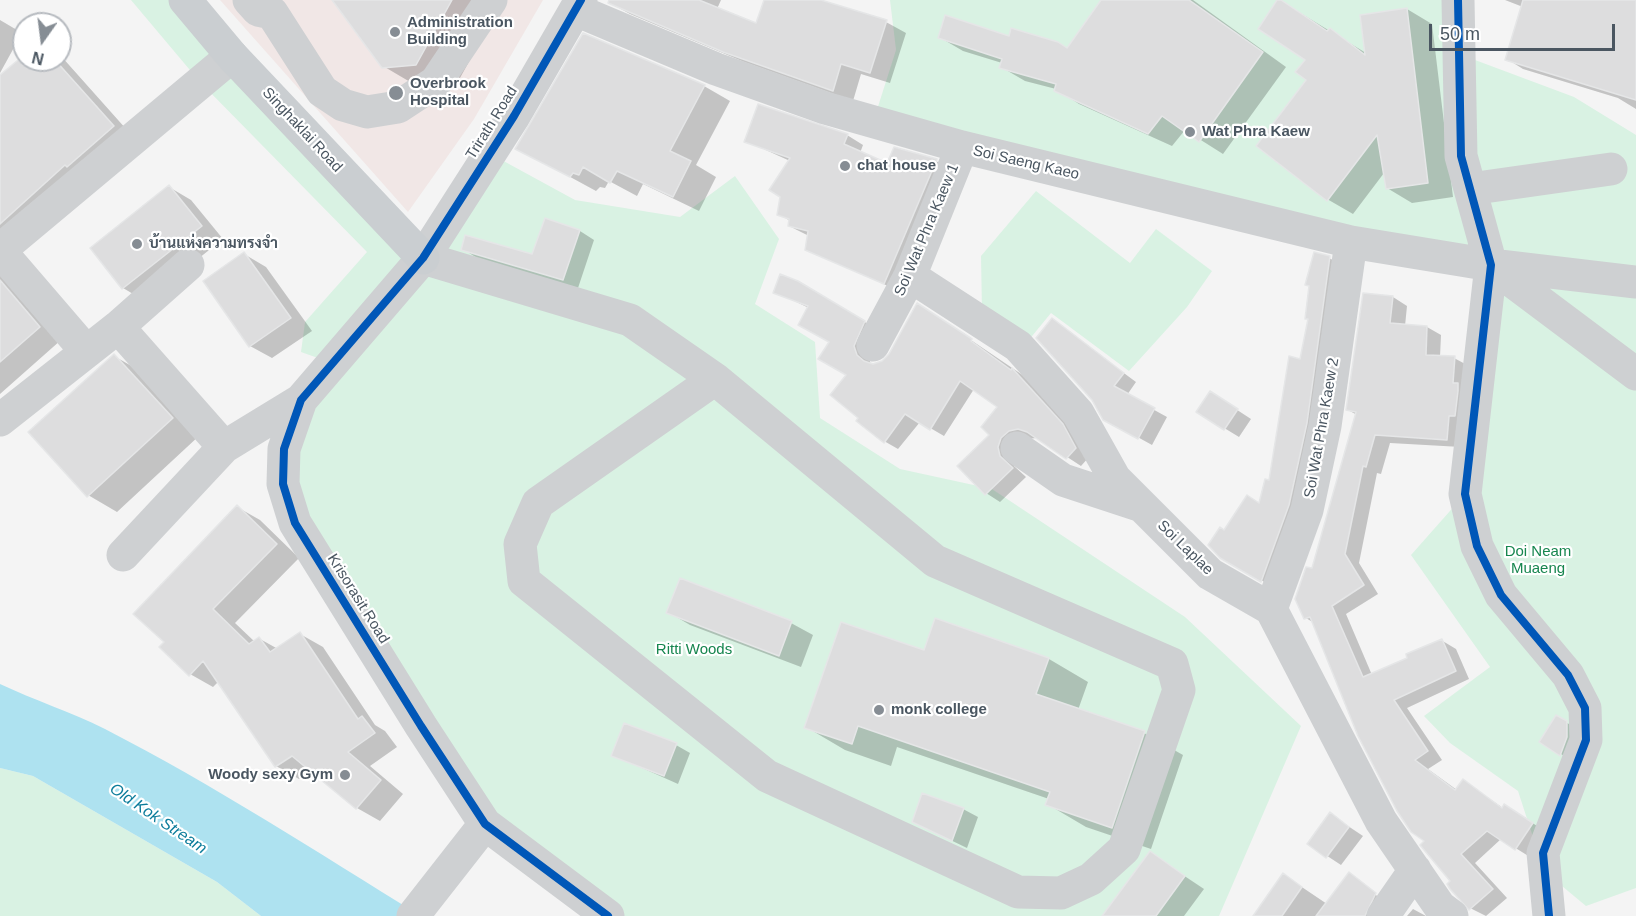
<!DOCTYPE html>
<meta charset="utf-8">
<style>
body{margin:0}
#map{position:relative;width:1636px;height:916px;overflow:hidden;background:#f4f4f4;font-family:Helvetica,sans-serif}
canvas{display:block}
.north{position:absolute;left:12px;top:12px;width:60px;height:60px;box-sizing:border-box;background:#fff;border:2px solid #b7bbc0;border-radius:50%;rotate:194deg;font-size:16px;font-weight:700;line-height:24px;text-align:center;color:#4a5661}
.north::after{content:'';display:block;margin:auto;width:21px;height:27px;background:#868d94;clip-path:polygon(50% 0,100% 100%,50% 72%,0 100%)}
.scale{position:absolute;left:1429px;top:24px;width:186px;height:27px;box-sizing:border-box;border:3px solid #4a5661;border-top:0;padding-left:8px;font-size:18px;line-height:21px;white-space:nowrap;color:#4a5661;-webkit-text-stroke:4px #fff;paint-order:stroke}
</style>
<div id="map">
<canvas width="1636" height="916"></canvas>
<div class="north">N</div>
<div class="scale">50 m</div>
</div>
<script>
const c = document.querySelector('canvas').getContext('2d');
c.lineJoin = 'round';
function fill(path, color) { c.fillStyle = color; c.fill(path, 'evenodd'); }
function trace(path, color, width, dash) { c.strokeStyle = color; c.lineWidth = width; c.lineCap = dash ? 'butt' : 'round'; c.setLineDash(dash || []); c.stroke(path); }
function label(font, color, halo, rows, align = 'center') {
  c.font = font + ' Helvetica,Sarabun,sans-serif'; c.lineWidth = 4.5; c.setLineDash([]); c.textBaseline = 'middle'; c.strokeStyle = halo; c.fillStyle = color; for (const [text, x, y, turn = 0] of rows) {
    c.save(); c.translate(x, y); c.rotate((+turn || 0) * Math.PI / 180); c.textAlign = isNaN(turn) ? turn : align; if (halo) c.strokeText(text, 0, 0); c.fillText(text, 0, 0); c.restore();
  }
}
const medical = new Path2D(`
 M220,0H332L382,67L452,0H543L474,119L408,212Z`);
const green = new Path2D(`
 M131,0H175L423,258L498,158L575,200L680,217L735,176L779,239L755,304L815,342L820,418L900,469L992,489L1185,617L1301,726L1219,916H614L485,824L283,484L332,363L301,352L305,322L367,252L200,82Z
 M890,0H1458L1459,54L1574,97L1636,135V888L1586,906L1544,871L1518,791L1450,743L1424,716L1490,667L1411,555L1465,494L1488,265L875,116L896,50Z
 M1036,191L1130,263L1156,229L1212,271L1187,307L1129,371L1051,313L1028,341L982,312L981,256Z
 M0,768L33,776L217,882L261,916H0Z`);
const water = new Path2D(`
 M0,684C34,700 71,712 105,729C214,785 317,852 421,916H261L217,882L33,776L0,768Z`);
const shadow = new Path2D(`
 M334,0H503L455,87L422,89L383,66Z
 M611,0H721L717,9L757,25L765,0H816L886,22L906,33L890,83L861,74L853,101L744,62L630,14L610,3Z
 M1103,0H1193L1286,67L1223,154L1185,130L1172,146L1079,104L1056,89L1025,81L1001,67L1002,63L963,51L939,37L1010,38L1068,49Z
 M1279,0L1366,53L1407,9L1432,24L1453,197L1412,203L1387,188L1384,173L1353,214L1327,199L1307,59Z
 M1505,0H1628L1636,4V109L1618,98L1523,69L1507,59L1523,7Z
 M0,20L22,33L0,73Z
 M24,56V60H60L61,56L135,139L0,256V77Z
 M704,86L730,101L696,165L716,177L699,211L643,184L637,196L609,181L605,188L600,187L596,191L517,148Z
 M847,135L863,145L860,153L888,165L936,161L952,170L901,292L807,249L809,236L789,226L790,221L779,214L790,161L746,141Z
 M169,187L191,200L223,239L145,301L123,288Z
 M546,220L580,231L594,240L578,288L477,258L463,249L533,256Z
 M244,254L266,267L312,331L272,358L250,346Z
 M1329,258L1344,266L1276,589L1221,556L1225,532L1260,505L1270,482Z
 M0,267L61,340L0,394Z
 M813,291L878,330L868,355L871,365L883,363L931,313L1027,378L1077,434L1089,457L1081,466L1038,438L1023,439L1014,466L1026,477L1000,502L986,493L992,435L1000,407L974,389L944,436L920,422L898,449L884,441L860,418L848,375L809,308L775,292Z
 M1364,295L1393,297L1407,306L1405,326L1427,327L1441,335L1440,357L1454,358L1469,366L1461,447L1390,443L1381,474L1377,473L1359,563L1378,594L1346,614L1372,675L1409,659L1441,640L1456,649L1469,679L1407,708L1442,760L1428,769L1457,790L1464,781L1503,808L1519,814L1546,832L1530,857L1501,839L1475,863L1507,898L1486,916L1470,908L1359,735L1314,623L1306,618L1313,570L1357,415L1348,410Z
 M1052,320L1136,382L1127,395L1167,417L1152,445L1105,419Z
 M114,356L142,372L200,435L117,512L88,495Z
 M1225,402L1251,419L1239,437L1198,412Z
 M237,507L260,520L299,558L235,623L255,642L260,639L278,649L300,634L323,647L375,725L385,731L397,747L370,766L403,794L380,821L357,808L312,770L299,779L276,766L219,681L213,687L190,674L166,642Z
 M668,612L791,623L813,635L801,667L690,625Z
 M925,652L1049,659L1088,682L1078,710L1144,733L1183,755L1151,849L1086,827L1047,804L1049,799L897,747L891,766L845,750L806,727Z
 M1557,717L1581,731L1575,763L1561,754Z
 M676,745L690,753L678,784L613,755Z
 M963,809L978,817L967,848L913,822Z
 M1330,814L1363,836L1341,865L1309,844Z
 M1150,853L1204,889L1184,916H1104Z
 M1349,874L1381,899L1383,916H1255L1284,875L1327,904Z
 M1413,909L1426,916H1407Z`);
const building = new Path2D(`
 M332,0H452L416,65L382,68Z
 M609,0H699L756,23L764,0H821L887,20L870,73L841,64L833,91L723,52L608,3Z
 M1101,0H1189L1263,52L1199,142L1162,116L1148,134L1054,91L1056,84L999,68L1002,59L938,38L945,15L1009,36L1011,28L1058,42L1067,48Z
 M1277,0H1281L1327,31L1330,28L1365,55L1360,15L1407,8L1428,183L1386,189L1377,135L1327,201L1256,146L1306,80L1295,72L1305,60L1258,29Z
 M1523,0H1636V100L1505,60Z
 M583,33L705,85L670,151L691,161L673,197L617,171L610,183L583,167L579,175L573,173L570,177L515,149Z
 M18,60H55L114,126L67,167L65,165L0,224V75Z
 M758,104L848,134L844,144L887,163L894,147L937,159L884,284L805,250L808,231L788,226L789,219L777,215L780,197L769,190L790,158L744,142Z
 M169,185L202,226L122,289L90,248Z
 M545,218L580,230L563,280L461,250L465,235L532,254Z
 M244,252L291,318L249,347L203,281Z
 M1314,252L1330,256L1307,423L1289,505L1261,582L1220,558L1208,545L1220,527L1224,530L1247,495L1259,503L1265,479L1269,480L1289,356L1300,359L1308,319H1305L1309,286L1305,285Z
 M780,274L798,281L865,321L854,346L857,355L864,361L873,364L882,361L889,354L917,303L972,339L971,341L1011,370L1012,368L1063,424L1076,448L1066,459L1027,432L1018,429L1009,431L1001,438L998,447L1000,456L1013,468L985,495L957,466L989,435L981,427L997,407L960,381L930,430L905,414L884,443L856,421L858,418L830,395L846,375L818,359L829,342L798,325L808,306L773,293Z
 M0,280L40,327L0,362Z
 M1363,293L1393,296L1390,323L1427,326L1426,355L1455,356L1453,383H1458V391L1455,416H1449L1447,440L1375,435L1366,467L1363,466L1345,554L1364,585L1332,606L1363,677L1407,658L1406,654L1442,639L1456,671L1394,700L1428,751L1415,760L1455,790L1463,779L1502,808L1504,804L1533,823L1515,850L1487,831L1461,854L1493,889L1469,910L1450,889L1447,884L1450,881L1420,845L1424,841L1411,832L1397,811L1358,736L1310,617L1304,619L1295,599L1306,567L1312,568L1356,412L1346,410Z
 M1052,318L1124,373L1114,386L1155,408L1138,439L1103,420L1092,400L1036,338Z
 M114,354L173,418L87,497L28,432Z
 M1210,391L1238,409L1224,430L1196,412Z
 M237,505L277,544L213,609L249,644L259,637L270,652L300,632L358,719L362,716L375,733L348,752L381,780L356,809L292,756L275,767L203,661L189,676L159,647L164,642L133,614Z
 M680,578L792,621L779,656L666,613Z
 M935,618L1049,658L1036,694L1145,731L1112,828L1045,805L1050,792L858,726L852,744L804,728L841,622L924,650Z
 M1556,715L1567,721V737L1560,756L1539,742Z
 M624,723L677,743L664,776L611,756Z
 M922,793L964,808L952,841L912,822Z
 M1330,812L1349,827L1326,858L1307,844Z
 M1150,851L1185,876L1156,916H1102Z
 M1349,872L1376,893L1365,916H1316Z
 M1283,873L1302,887L1282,916H1253Z`);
const minor = new Path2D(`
 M249,0L258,10L272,13L322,91L343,105L367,112L398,107L436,82L491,0
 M581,0L514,116L423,258L301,400L284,449L283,484L295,523L421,726L485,824L608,916
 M1458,0L1461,156L1491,265L1465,494L1477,546L1501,595L1568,675L1585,708L1586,740L1543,853L1549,916
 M576,10L716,69L825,108L962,147L1351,242L1491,265L1636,282
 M1470,189L1611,169
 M0,250L232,56
 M0,251L86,351
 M423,258L630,320L715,379
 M1492,266L1636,374
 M910,276L1018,346L1078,413L1115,479L1210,574L1271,609L1381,821L1440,907L1452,916
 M118,327L224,447
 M873,345L910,276L962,147
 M715,379L935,561L1172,664L1179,690L1124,849L1091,879L1061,893L1018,892L767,776L524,581L520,544L538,503Z
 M0,420L118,327L188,265
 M1017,448L1063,480L1139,505
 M123,555L224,447L301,400
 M1271,609L1307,510L1325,426L1351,242
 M413,916L485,824
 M1383,916L1415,870`);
const major = new Path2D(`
 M185,0L232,56L423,258`);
const cycleway = new Path2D(`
 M581,0L514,116L423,258L301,400L284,449L283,484L295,523L421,726L485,824L608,916
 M1458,0L1461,156L1491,265L1465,494L1477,546L1501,595L1568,675L1585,708L1586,740L1543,853L1549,916`);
const markers = [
 [395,32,6,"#868d94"],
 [396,93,8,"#868d94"],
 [1190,132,6,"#868d94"],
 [845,166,6,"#868d94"],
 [137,244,6,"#868d94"],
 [879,710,6,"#868d94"],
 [345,775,6,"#868d94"]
];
const poiNames = [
 ["Administration",407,23],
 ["Building",407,40],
 ["Overbrook",410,84],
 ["Hospital",410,101],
 ["Wat Phra Kaew",1202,132],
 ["chat house",857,166],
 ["บ้านแห่งความทรงจำ",149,244],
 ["monk college",891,710],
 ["Woody sexy Gym",333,775,"right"]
];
const streetNames = [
 ["Trirath Road",492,123,-58],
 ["Singhaklai Road",302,130,47],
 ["Soi Saeng Kaeo",1026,163,13],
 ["Soi Wat Phra Kaew 1",927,230,-67],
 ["Soi Wat Phra Kaew 2",1322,428,-80],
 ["Soi Laplae",1185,548,44],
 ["Krisorasit Road",358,599,58]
];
const parkNames = [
 ["Doi Neam",1538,552],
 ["Muaeng",1538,569],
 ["Ritti Woods",694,650]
];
const waterNames = [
 ["Old Kok Stream",158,819,34]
];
fill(medical, '#f1e7e6');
fill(green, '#d9f2e3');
fill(water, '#aee2f0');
fill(shadow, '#0003');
fill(building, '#ddddde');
trace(building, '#e5e6e7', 1.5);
trace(minor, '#ced0d2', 33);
trace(major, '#caced1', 33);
trace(cycleway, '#0057b8', 8);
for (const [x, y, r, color] of markers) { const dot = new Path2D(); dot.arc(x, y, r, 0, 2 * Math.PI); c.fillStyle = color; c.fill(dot); trace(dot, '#fff', 2); }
label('bold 15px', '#4a5661', '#fff', poiNames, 'left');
label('15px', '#4a5661', '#fff', streetNames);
label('15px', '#17864f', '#fff', parkNames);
label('italic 16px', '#0c7c9b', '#fff', waterNames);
</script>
